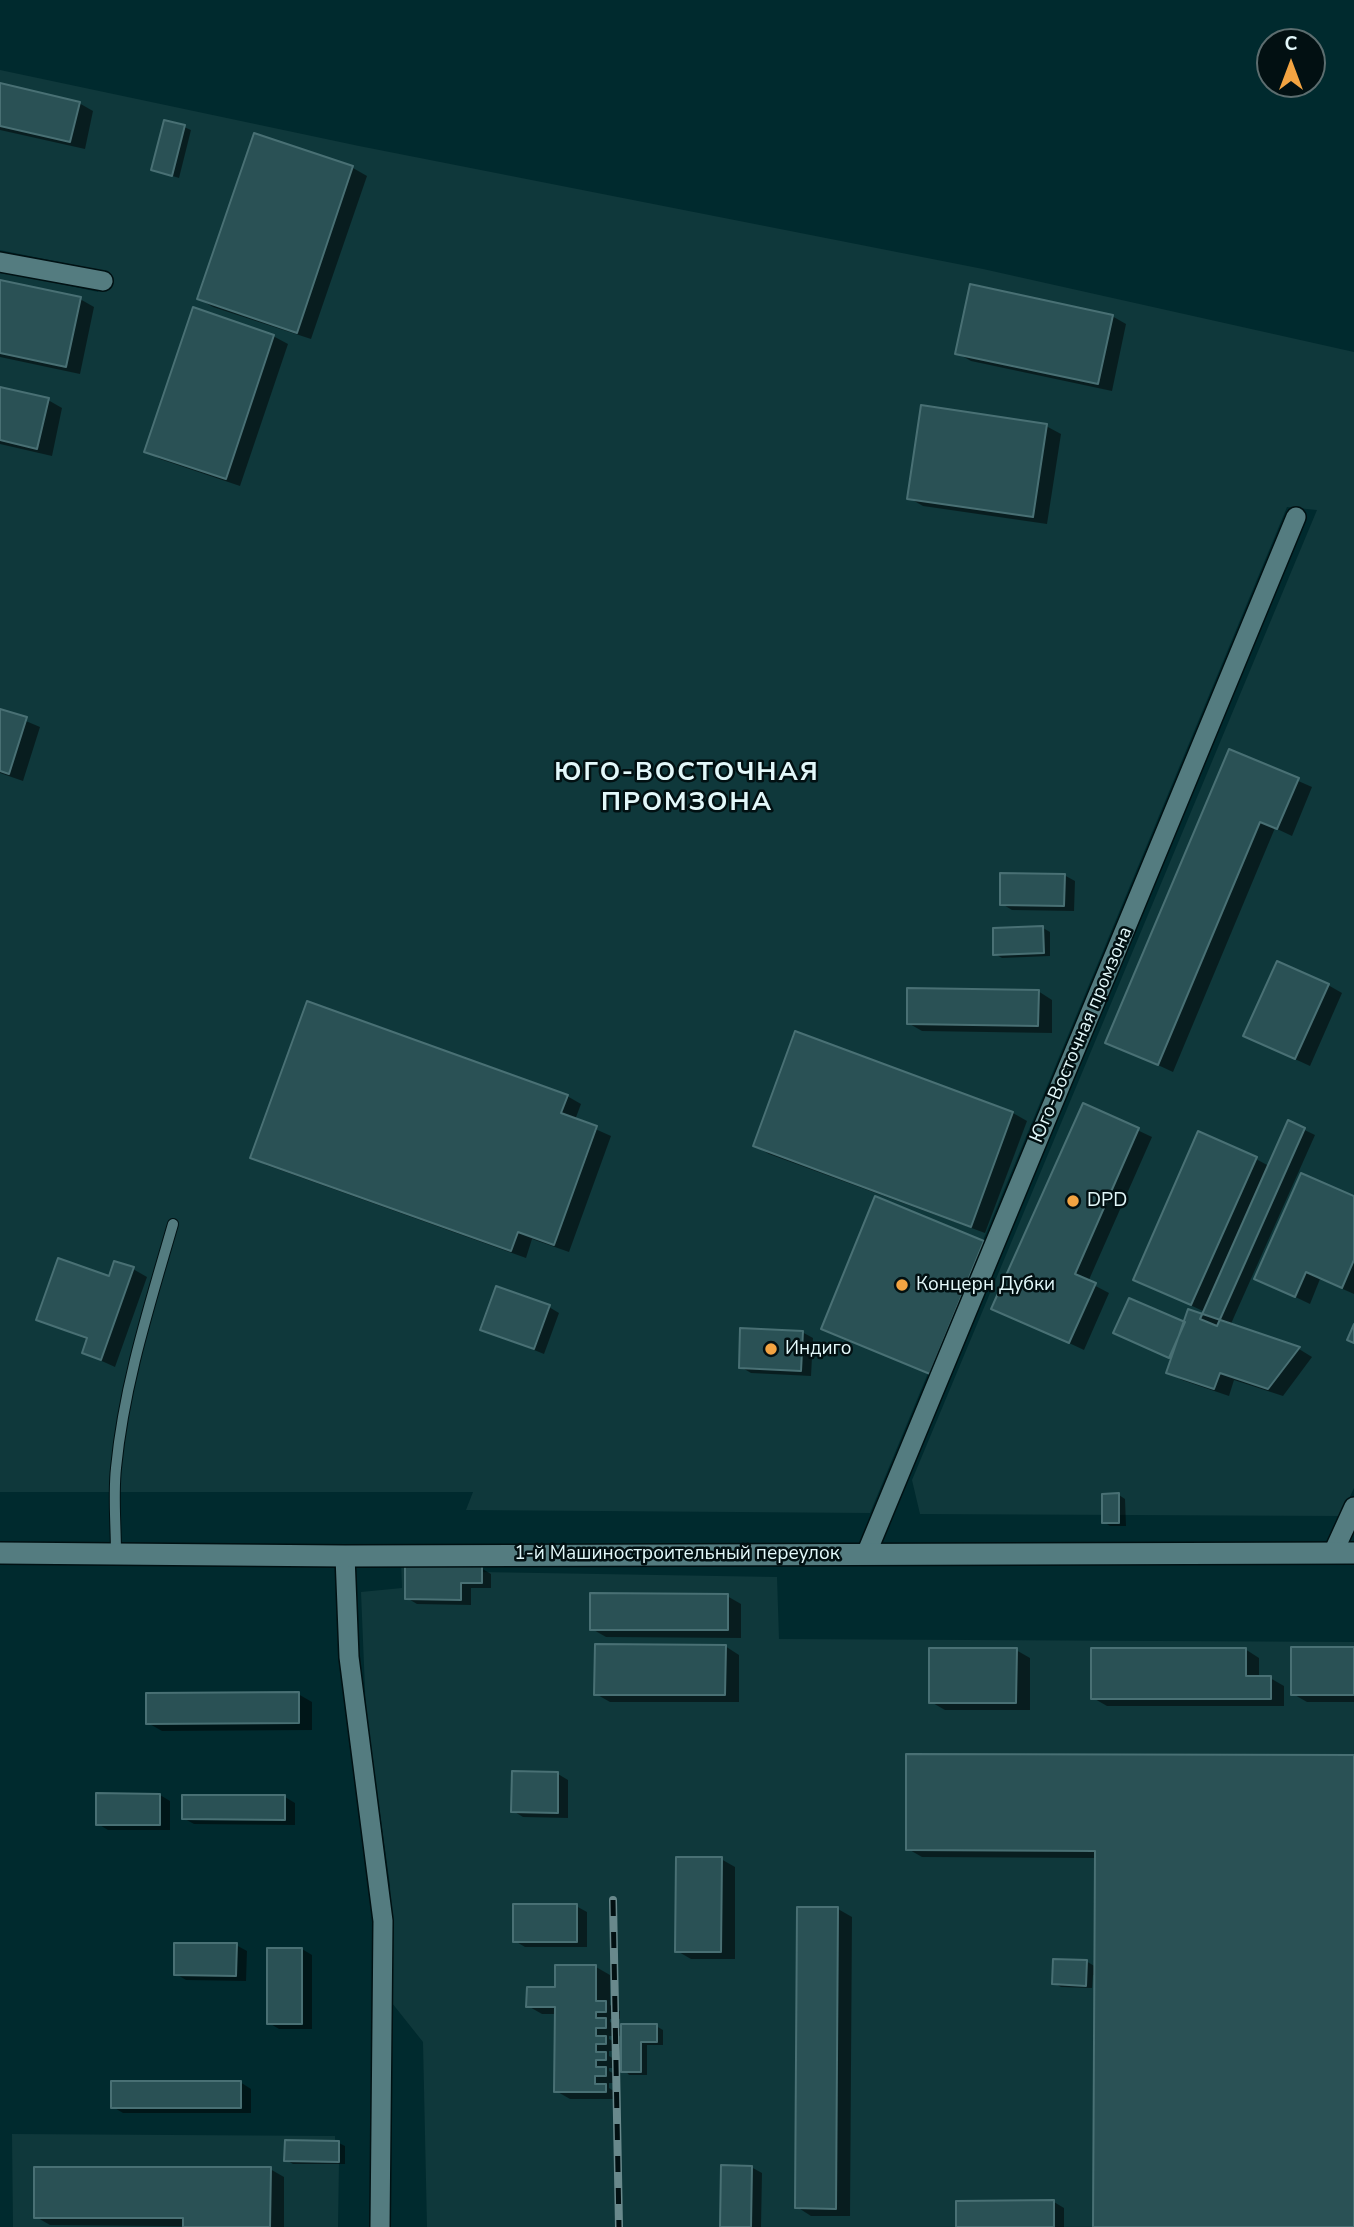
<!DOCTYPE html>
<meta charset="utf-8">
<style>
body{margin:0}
#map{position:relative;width:1354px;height:2227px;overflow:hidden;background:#002a2e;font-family:"Nunito Sans",sans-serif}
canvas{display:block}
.north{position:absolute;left:1256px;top:28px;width:70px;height:70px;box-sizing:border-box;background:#021012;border:2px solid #5c6d6f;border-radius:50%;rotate:0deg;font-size:19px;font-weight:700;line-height:28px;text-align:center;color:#e3f8fa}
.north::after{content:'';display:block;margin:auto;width:24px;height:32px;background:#f3a442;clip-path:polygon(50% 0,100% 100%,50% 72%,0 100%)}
</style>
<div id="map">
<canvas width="1354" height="2227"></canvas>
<div class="north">С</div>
</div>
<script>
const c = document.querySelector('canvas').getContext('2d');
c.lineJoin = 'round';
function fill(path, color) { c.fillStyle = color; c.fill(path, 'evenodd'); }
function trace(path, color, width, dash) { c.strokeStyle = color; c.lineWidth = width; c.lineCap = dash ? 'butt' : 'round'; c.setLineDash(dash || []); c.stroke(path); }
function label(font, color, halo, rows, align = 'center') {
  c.font = font + ' "Nunito Sans",sans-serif'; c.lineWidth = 5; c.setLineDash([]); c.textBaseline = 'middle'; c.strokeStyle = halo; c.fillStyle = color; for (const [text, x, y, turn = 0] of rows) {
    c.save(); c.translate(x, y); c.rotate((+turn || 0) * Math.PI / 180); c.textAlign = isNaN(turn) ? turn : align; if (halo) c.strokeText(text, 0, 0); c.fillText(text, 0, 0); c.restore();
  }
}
const built = new Path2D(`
 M0,70L359,146L983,269L1354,352V1488L1341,1516L920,1514L912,1480L1317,510L1287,507L870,1513L466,1510L473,1492H0V271L98,292L108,272L0,250Z
 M401,1560L480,1572L777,1577L779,1639L1354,1642V2227H427L423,2042L392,2003L390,1885L366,1714L361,1592L402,1588Z
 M12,2134L335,2136V2157L339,2161L338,2227H13Z`);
const shadow = new Path2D(`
 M0,85L79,103L93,111L85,149L0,130Z
 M184,127L191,130L179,178L153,170Z
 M255,135L353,168L367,176L311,339L213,307L199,299Z
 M0,282L80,299L94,307L80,374L0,357Z
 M1112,316L1126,324L1112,391L971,361L957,353Z
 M273,336L288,344L240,486L160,459L146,451Z
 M0,389L48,400L62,408L52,456L0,444Z
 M1046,426L1061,434L1047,524L923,506L909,498Z
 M0,710L40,727L23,781L0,773Z
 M1230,751L1312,787L1292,836L1275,828L1173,1072L1108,1042Z
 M1064,875L1075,881L1074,911L1012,910L1002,904Z
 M1043,928L1050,932V956L1002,958L995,954Z
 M1328,985L1342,993L1310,1066L1260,1043Z
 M1038,991L1052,1000V1033L922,1031L908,1023Z
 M796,1033L1013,1113L1027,1121L985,1233L769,1154L755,1146Z
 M567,1096L581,1104L575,1120L611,1136L569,1252L532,1239L526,1258L266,1165L252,1157Z
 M1084,1105L1152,1137L1088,1282L1109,1293L1084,1350L994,1308Z
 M1288,1122L1315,1135L1230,1326L1299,1349L1312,1357L1283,1396L1234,1380L1229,1396L1182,1380L1168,1372L1172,1359L1126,1338L1184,1324L1203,1316L1205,1312L1135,1279L1256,1159L1269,1166Z
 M1354,1198V1294L1320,1279L1310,1304L1256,1278Z
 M983,1242L997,1250L945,1380L823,1328Z
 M133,1269L147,1277L115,1367L84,1353L88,1340L38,1319L110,1278Z
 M549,1307L559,1313L544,1354L482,1329Z
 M802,1332L813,1338L811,1376L751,1373L741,1367Z
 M1119,1495L1125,1499L1126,1526H1110L1104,1522Z
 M481,1568L491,1574V1588H471V1605L417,1604L407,1598Z
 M727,1596L741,1604V1638L606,1637L592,1629Z
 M725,1646L739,1655V1702H610L596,1694Z
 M1245,1649L1259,1658V1678H1270L1284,1686V1706H1107L1093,1698Z
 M1354,1649V1702H1307L1293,1694Z
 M1016,1650L1030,1658V1710H945L931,1702Z
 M298,1694L312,1702V1730L162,1731L148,1723Z
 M1354,1757V2227H1095L1096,1975H1093L1092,1988L1061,1987L1054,1983L1086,1961L1096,1967V1858L922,1857L908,1849Z
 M558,1774L568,1780V1818L523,1817L513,1811Z
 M160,1795L170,1801V1830H108L98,1824Z
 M183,1797H285L295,1803V1825L194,1824L183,1818Z
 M721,1859L735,1867V1959H691L677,1951Z
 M576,1906L587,1912V1947H525L515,1941Z
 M838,1909L852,1917L850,2216H811L797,2207Z
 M236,1945L247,1951L246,1981L186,1980L176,1974Z
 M302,1949L312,1955V2029H279L269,2023Z
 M596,1967L610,1975V2005L620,2011V2019H610V2022L623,2030L656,2026L663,2030V2045H647V2075H629L623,2068H609V2071L620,2077V2083H609V2088L619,2094V2099H570L556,2091L557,2014H542L528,2006ZM609,2036H623V2064L609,2056V2051H619L620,2045L609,2039Z
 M240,2082L251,2089V2113H123L113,2107Z
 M339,2143L345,2146V2164H293L286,2160Z
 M751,2167L762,2173L761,2227H722Z
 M270,2169L284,2177V2227L50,2225L36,2217Z
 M1054,2202L1064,2208V2227H958Z`);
const building = new Path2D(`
 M0,83L80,102L70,142L0,126Z
 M164,120L185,125L172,176L151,170Z
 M254,133L353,166L297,333L197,299Z
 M0,280L81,297L66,367L0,353Z
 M970,284L1113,315L1098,384L955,354Z
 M193,307L274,335L226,479L144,452Z
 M0,387L49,398L37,449L0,440Z
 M921,405L1047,424L1033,517L907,499Z
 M0,709L27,717L9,774L0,771Z
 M1229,749L1299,778L1277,829L1260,822L1158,1065L1105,1043Z
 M1000,873L1065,874L1064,906L1000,905Z
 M1043,926L1044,953L993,955V928Z
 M1277,961L1329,984L1295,1059L1243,1036Z
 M907,988L1039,990L1038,1026L907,1024Z
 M307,1001L568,1095L561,1113L597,1126L554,1245L518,1232L511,1251L250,1158Z
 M795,1031L1013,1112L971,1227L753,1146Z
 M1083,1103L1139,1128L1075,1274L1096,1283L1069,1343L991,1309Z
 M1288,1120L1305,1128L1217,1326L1200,1319Z
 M1198,1131L1257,1157L1191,1305L1133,1280Z
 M1301,1173L1354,1196V1260L1342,1288L1306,1272L1295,1297L1254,1279Z
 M875,1196L984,1241L930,1374L821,1329Z
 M58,1258L109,1276L114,1261L134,1267L101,1360L82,1353L87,1338L36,1320Z
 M496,1286L550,1305L534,1349L480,1330Z
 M1129,1298L1185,1322L1169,1358L1113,1333Z
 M1188,1309L1300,1347L1268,1389L1220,1373L1214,1389L1166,1373Z
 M1354,1324V1343L1347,1340Z
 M740,1328L803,1331L801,1371L739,1368Z
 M1119,1493V1523H1102V1494Z
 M405,1566H482V1583H461V1600L405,1599Z
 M590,1593L728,1594V1630H590Z
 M595,1644L726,1645L725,1695H594Z
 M1291,1647H1354V1695H1291Z
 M929,1648H1017L1016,1703H929Z
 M1091,1648H1246V1676H1271V1699H1091Z
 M299,1692V1723L146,1724V1693Z
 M906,1754L1354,1755V2227H1093L1095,1851L906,1850Z
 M512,1771L558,1772V1813L511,1812Z
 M96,1793L160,1794V1825H96Z
 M182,1795H285V1820L182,1819Z
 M676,1857H722L721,1952H675Z
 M513,1904H577V1942H513Z
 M797,1907H838L836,2209L795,2208Z
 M174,1943H237L236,1976L174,1975Z
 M267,1948H302V2024H267Z
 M1053,1959L1087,1960L1086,1986L1052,1984Z
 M555,1965H596V2001H606V2012H596V2018H606V2028H596V2036H606V2044H596V2052H606V2060H596V2067H606V2076H595V2084H606V2092H554L555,2007H526L527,1987H555Z
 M621,2024H657V2042H641V2072H621Z
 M111,2081H241V2108H111Z
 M285,2140L339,2141V2162L284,2161Z
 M721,2165L752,2166L751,2227H720Z
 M34,2167H271L270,2227H183V2218H34Z
 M1054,2200V2227H956V2201Z`);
const lane = new Path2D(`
 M116,1554C116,1526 113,1496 116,1468C124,1384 150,1304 173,1224`);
const street = new Path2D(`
 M0,262L103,281
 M867,1552L1296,517
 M1333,1553L1354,1507
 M345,1556L349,1657L383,1921L380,2227`);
const secondary = new Path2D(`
 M0,1553L345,1556L1354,1553`);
const rail = new Path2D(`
 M613,1900L619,2227`);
const markers = [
 [1073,1201,7,"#f3a442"],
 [902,1285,7,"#f3a442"],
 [771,1349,7,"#f3a442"]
];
const streetNames = [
 ["Юго-Восточная промзона",1082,1035,-67],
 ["1-й Машиностроительный переулок",677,1554]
];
const poiNames = [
 ["DPD",1087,1201],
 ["Концерн Дубки",916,1285],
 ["Индиго",785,1349]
];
const districtNames = [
 ["ЮГО-ВОСТОЧНАЯ",687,774],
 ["ПРОМЗОНА",687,804]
];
fill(built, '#0f383b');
fill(shadow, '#0007');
fill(building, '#2a5155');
trace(building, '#497074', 2);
trace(lane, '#001113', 12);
trace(street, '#001113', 22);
trace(secondary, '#001113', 24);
trace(lane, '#547c80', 10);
trace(street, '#547c80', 19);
trace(secondary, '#547c80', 21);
trace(rail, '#69898c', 8);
trace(rail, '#021012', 5, [16]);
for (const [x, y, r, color] of markers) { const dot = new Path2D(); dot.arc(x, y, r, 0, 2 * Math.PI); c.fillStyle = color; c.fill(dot); trace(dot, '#021012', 2.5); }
label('19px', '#e3f8fa', '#021012', streetNames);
label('19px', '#e3f8fa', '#021012', poiNames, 'left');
c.letterSpacing = '2px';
label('bold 26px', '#e3f8fa', '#021012', districtNames);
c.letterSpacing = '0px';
</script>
